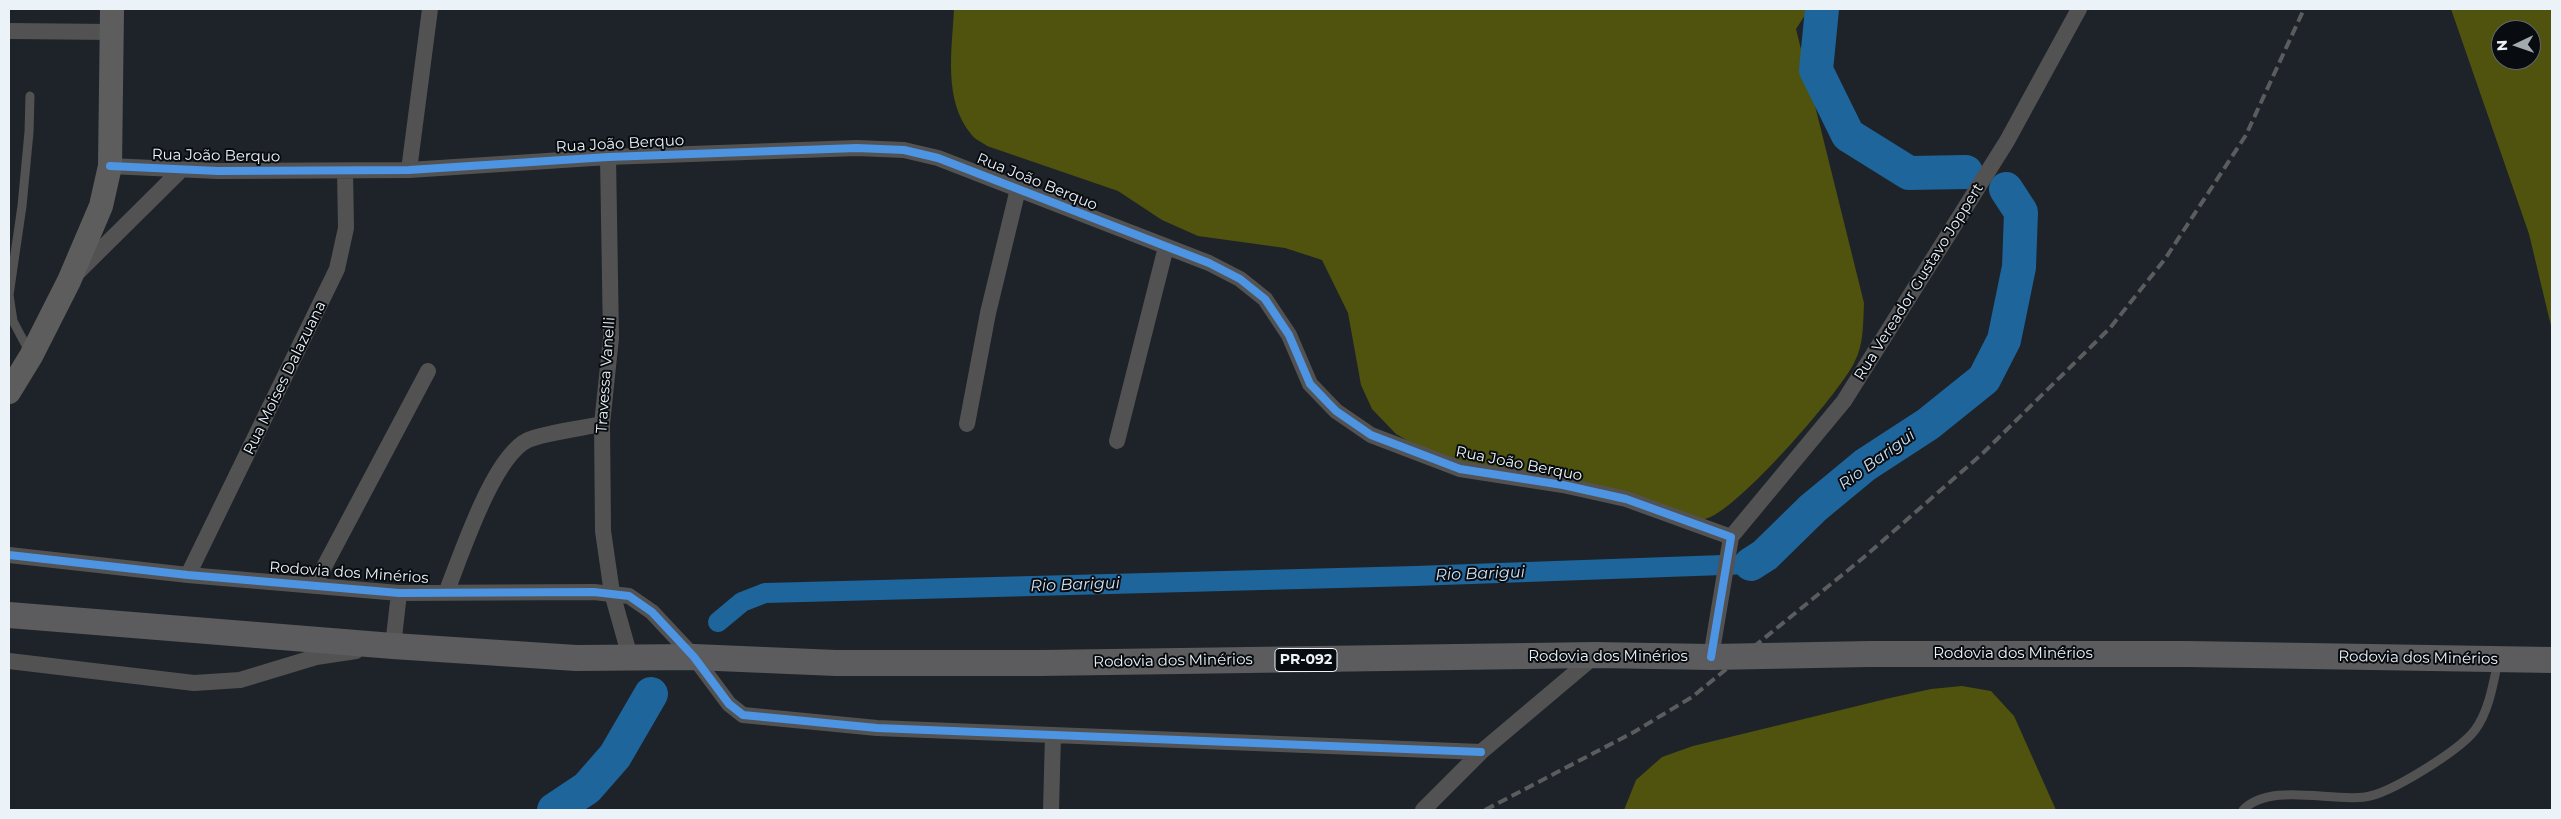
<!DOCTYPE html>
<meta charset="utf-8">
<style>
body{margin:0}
#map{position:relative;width:2561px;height:819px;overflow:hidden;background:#1d2328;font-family:Montserrat,sans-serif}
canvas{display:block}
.frame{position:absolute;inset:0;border:10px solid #ebf3f8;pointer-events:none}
.north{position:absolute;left:2491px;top:20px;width:50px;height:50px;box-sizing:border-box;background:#080c10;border:1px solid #63686d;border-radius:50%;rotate:267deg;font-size:14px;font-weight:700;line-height:20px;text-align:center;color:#ebf3f8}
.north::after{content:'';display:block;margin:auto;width:18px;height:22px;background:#a3aaaf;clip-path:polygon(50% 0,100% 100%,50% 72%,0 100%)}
</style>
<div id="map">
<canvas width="2561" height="819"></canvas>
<div class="frame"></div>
<div class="north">N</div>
</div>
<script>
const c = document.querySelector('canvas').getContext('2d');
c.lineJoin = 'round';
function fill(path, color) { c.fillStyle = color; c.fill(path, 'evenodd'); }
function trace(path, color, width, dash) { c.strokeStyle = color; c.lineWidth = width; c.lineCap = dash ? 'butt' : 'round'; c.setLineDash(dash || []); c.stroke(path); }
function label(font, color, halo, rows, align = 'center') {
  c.font = font + ' Montserrat,sans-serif'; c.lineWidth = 4; c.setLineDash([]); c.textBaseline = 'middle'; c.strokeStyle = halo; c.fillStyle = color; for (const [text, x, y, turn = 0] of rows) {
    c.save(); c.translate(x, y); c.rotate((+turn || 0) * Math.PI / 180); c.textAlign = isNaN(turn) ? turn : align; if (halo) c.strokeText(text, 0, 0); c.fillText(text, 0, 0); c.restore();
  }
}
const forest = new Path2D(`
 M954,9H1809L1796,29L1864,303C1863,323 1864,345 1854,363C1838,395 1739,508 1708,518C1700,521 1689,520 1681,521L1459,461L1420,448L1396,434L1372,409L1361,385L1348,313L1322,260L1285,248L1198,236L1162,220L1118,191L987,146C982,142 974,139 971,134C943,100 952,50 954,9Z
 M2451,9H2552V330L2529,234ZM2501,30H2531V60H2501Z
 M1962,686L1991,691L2014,716L2056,810H1624L1636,780L1662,757L1693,746L1890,698L1931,689Z`);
const canal = new Path2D(`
 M718,622L742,602L765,593L1415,576L1751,564`);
const river = new Path2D(`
 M1822,9L1816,70L1848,135L1909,173L1966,172
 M1751,564L1765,555L1813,508L1865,465L1928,424L1984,379L2004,340L2019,267L2021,212L2006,189
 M554,810L587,788L615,756L651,694`);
const lane = new Path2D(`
 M30,96L29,132L22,206L9,295L13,321L30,353
 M2243,810C2270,782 2330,802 2365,797C2390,794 2460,750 2475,730C2489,711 2493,684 2498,661`);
const street = new Path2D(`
 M9,31L112,32
 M608,157L611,338L602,424L603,531L612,593L630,657
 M110,166L218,171L409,170L608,157L857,148L904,150L938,158L1209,263L1240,279L1265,299L1289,335L1310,384L1336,411L1371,435L1460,469L1563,485L1626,499L1731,537L1711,657
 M409,170L430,9
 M76,274L181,170
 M967,424L988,313L1018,189
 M1117,441L1166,247
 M1731,537L1844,401L2007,141L2079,9
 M9,555L188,575L399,593L594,592L629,596L652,612L694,657L729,704L743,715L877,728L1481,752
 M188,575L337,269L346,228L345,171
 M315,584L428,371
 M446,593C461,556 493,456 528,440C543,433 583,428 602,424
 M386,647L393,646L399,593
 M9,661L194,683L240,680L316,657L356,651
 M1051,810L1053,735
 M1423,810L1481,752L1596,655`);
const secondary = new Path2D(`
 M9,392L31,356L69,281L101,206L110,166L112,9`);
const primary = new Path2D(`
 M9,615L393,646L576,658L694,657L836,663H1040L1596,655L1711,657L1869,654H2188L2552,660`);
const rail = new Path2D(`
 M1485,810L1634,732L1692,697L1863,558L1982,454L2110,328L2165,259L2246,135L2304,9`);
const cycleway = new Path2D(`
 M110,166L218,171L409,170L608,157L857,148L904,150L938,158L1209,263L1240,279L1265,299L1289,335L1310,384L1336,411L1371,435L1460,469L1563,485L1626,499L1731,537L1711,657
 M9,555L188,575L399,593L594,592L629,596L652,612L694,657L729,704L743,715L877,728L1481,752`);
const shields = [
 [1306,660,62]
];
const shieldNames = [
 ["PR-092",1306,660]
];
const streetNames = [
 ["Rua João Berquo",620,144,-3],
 ["Rua João Berquo",216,156,1],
 ["Rua João Berquo",1037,182,22],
 ["Rua Vereador Gustavo Joppert",1919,282,-58],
 ["Travessa Vanelli",606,375,-86],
 ["Rua Moises Dalazuana",285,378,-64],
 ["Rua João Berquo",1519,464,11],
 ["Rodovia dos Minérios",349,573,4],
 ["Rodovia dos Minérios",2013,654],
 ["Rodovia dos Minérios",1608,657],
 ["Rodovia dos Minérios",2418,658,1],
 ["Rodovia dos Minérios",1173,661,-1]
];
const waterNames = [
 ["Rio Barigui",1877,460,-36],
 ["Rio Barigui",1480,574,-2],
 ["Rio Barigui",1075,585,-2]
];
fill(forest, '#4f530d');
trace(canal, '#1e659c', 20);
trace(river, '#1e659c', 34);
trace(lane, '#535253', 9);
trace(street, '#535253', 16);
trace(secondary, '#5e5d5e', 24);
trace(primary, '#5c5b5d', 26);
trace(rail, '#5a5c5e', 4, [10, 5]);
trace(cycleway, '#4d94e3', 8);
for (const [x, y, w] of shields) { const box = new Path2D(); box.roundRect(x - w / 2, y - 11.5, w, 23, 4); c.fillStyle = '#080c10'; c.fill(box); trace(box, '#ebf3f8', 1); }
label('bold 14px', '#ebf3f8', null, shieldNames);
label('15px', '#ebf3f8', '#080c10', streetNames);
label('italic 16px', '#cee0f1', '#080c10', waterNames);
</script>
